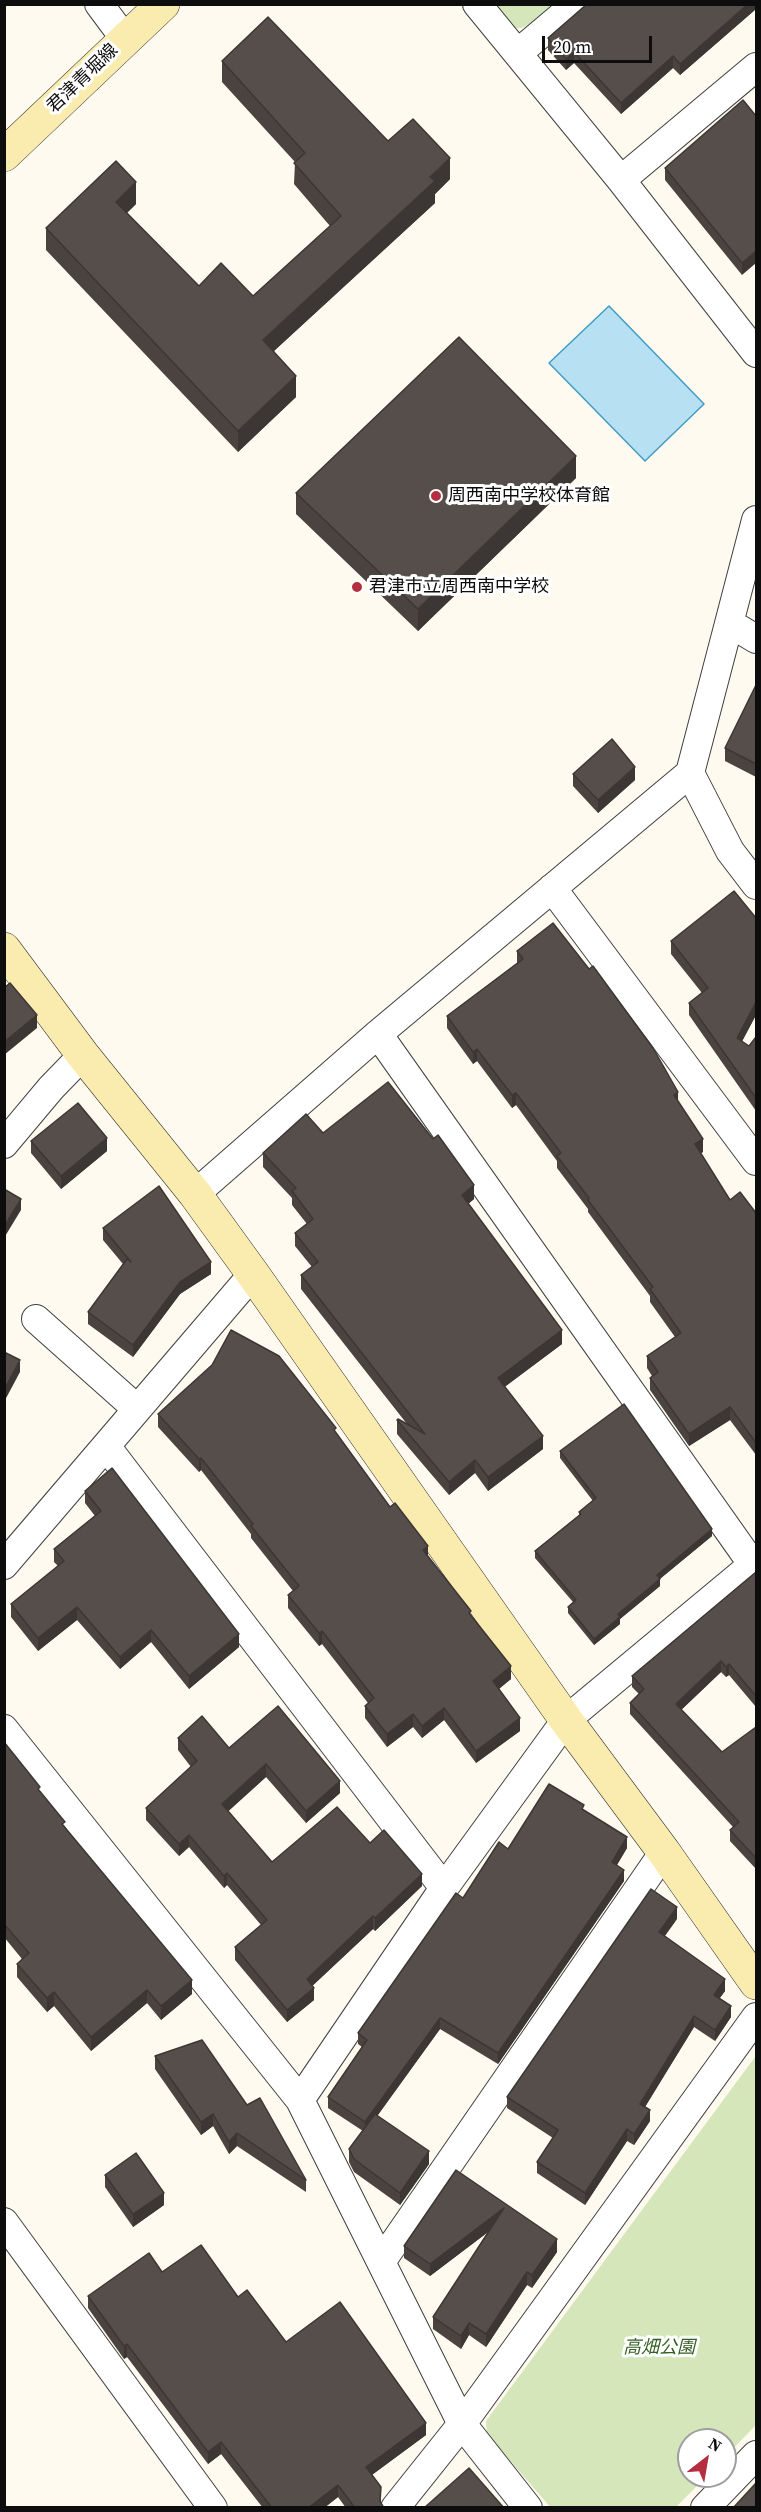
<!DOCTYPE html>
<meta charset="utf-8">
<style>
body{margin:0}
#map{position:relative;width:761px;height:2512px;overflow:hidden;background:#fefaef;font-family:"Source Serif 4",serif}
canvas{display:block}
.frame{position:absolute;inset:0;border:6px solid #0d0d0d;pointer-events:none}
.north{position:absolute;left:677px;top:2428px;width:60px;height:60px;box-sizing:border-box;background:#fff;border:2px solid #9e9e9e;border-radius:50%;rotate:31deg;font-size:16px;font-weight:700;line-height:24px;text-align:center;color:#0d0d0d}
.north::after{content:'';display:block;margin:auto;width:21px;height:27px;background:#b52e3f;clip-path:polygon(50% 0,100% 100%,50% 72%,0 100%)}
.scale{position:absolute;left:542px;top:36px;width:110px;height:27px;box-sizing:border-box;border:3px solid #0d0d0d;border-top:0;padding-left:8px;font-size:18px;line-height:21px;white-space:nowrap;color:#0d0d0d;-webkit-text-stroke:4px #fff;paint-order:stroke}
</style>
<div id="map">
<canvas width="761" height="2512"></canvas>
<div class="frame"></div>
<div class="north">N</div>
<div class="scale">20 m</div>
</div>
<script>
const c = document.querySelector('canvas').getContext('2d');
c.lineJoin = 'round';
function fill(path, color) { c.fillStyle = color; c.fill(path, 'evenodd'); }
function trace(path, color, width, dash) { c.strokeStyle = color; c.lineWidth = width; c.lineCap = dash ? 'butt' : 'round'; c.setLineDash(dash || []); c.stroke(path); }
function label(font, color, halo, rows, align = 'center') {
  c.font = font + ' "Source Serif 4","Noto Sans JP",serif'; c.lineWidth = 6; c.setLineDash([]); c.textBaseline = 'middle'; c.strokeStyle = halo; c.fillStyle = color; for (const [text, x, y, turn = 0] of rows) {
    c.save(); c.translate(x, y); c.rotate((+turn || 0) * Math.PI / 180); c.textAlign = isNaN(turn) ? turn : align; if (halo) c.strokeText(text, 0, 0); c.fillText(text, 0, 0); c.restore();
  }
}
const green = new Path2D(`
 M489,5H551C521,32 517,40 489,5Z
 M755,2057L756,2058V2425L725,2457V2440H689V2476H707L676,2507L551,2508L487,2434L486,2421Z`);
const water = new Path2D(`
 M609,306L704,404L645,461L549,363Z`);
const street = new Path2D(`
 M99,4L125,39
 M477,4L621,180L756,353
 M518,53L576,4
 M621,180L756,67
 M731,624L756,639
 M690,773L730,851L756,885
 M552,888L756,1161
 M378,1034L753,1565
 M4,1144L51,1088L83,1055
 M195,1194L378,1034L690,773L756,520
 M36,1319L137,1409
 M106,1446L444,1888
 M4,1565L253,1274
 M4,1729L300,2100L462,2424L528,2508
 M300,2100L444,1888L566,1720L756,1562
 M4,2222L213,2508
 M381,2262L664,1852
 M395,2508L462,2424L756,2017
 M705,2508L756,2455`);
const secondary = new Path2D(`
 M4,155L163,4
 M4,949L83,1055L195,1194L253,1274L566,1720L664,1852L756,1983`);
const wall = new Path2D(`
 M756,4V9L680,75L673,68L621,114L574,63L566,70L548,50V38Z
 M222,61L388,141L450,179L435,194V203L274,351L296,397L238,452L46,250V228L136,204L127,213L199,286L253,296L330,226L294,184L295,162L222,82Z
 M756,116L742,275L665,180V168Z
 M576,478L418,631L296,514V493Z
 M756,676V777L725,761V748L756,686Z
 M573,774L635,780L598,813L573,786Z
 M671,941L756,1015L742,1041L749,1046L756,1037V1111L689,1015V1003L702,993L671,954Z
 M517,951L678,1101L703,1152L700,1153L730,1200L756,1213V1455L730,1420L689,1446L650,1390V1378L652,1376L647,1368V1356L675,1337L650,1302V1296L588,1212V1209L557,1168V1161L516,1105L512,1108L477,1061L473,1064L447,1028V1016L517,963Z
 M323,1133L474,1199L468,1204L562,1344L504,1387L543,1449L488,1491L475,1473L449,1495L397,1434V1420L407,1424L301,1289V1275L312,1267L295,1246V1233L307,1224L292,1205V1198L263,1167V1153Z
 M31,1141L107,1151L61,1189L31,1153Z
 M103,1228L211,1274L180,1294L133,1357L88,1324V1312L123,1264L103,1240Z
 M158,1414L336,1433L390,1507L428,1556L471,1616L511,1679L498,1689L520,1731L476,1763L444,1720L422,1738L413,1727L387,1747L365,1718V1706L368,1703L322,1644L319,1646L288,1608V1595L293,1591L251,1538V1534L201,1470L199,1472L158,1427Z
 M560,1451L712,1536L660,1579V1586L620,1619V1624L594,1645L568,1613V1607L573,1602L535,1558V1551L579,1515V1512L593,1501L560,1458Z
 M85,1491L239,1647L189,1689L151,1642L120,1669L77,1620L38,1651L11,1617V1604L58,1566L54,1562V1549L95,1516L85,1503Z
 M756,1572V1707L729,1675L726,1677L721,1672L681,1710L722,1752L756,1727V1869L730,1841V1830L733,1827L630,1714V1703L639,1694L632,1687V1676Z
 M178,1738L229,1748L340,1793L306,1823L266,1777L228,1811L272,1862L370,1843L422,1886L375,1931L373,1929L312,1986L314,2000L287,2022L235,1960V1947L261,1925L227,1885L224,1888L189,1847L179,1856L146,1820V1808L191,1767L178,1750Z
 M4,1742L65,1827L192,1994L161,2020L147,2003L91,2051L54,2006L47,2012L17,1977V1964L22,1959L4,1937Z
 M584,1810L627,1848L617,1865L624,1881L498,2064L440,2029L377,2116L429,2164L400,2205L354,2172L349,2162V2149L363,2131L328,2108V2097L362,2047L358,2044V2033L463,1898L508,1849Z
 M677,1919L665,1936L725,1991L719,1999L731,2017L715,2041L694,2027L645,2107L650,2121L634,2145L627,2141L585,2205L537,2173V2162L553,2138L507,2108V2097Z
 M155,2056L247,2105L306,2180V2192L237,2146L229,2154L213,2126L201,2135L155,2069Z
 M456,2170L557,2252L532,2288L527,2285L486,2347L469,2335L461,2349L433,2329V2317L488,2232L430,2276L404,2258V2246Z
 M105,2175L164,2205L133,2227L105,2187Z
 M162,2272L238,2297L286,2342L426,2435L372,2475L381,2500V2503L384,2508H346L338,2497L324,2508H263L221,2454L208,2464L127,2357L124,2359L88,2308V2296Z`);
const shadedWall = new Path2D(`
 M748,4H756V9L680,75V64Z
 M574,52V63L566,70V59Z
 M673,56V68L621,114V103Z
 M450,158V179L435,194V203L263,361V340Z
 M136,182V204L116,223V202Z
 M756,251V263L742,275V263Z
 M296,376V397L238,452V431Z
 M576,456V478L418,631V609Z
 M635,767V780L598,813V800Z
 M756,1002V1015L737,1051V1038Z
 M37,1015V1028L4,1055V1042Z
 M477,1049V1061L473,1064V1052Z
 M678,1092V1104L674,1095Z
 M516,1093V1105L512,1108V1095Z
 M107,1138V1151L61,1189V1176Z
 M703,1139V1152L695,1157V1144Z
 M474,1185V1199L462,1209V1195Z
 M21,1199V1210L4,1238V1227Z
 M211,1262V1274L180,1294L133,1357V1345L180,1282Z
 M562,1330V1344L498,1392V1378Z
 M20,1360V1372L4,1402V1390Z
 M730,1407V1420L689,1446V1434Z
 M543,1436V1449L488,1491V1477Z
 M201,1458V1470L199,1472V1459Z
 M475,1460V1473L449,1495V1482Z
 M712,1529V1536L657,1581V1575Z
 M428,1546V1558L423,1550Z
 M660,1579V1586L620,1619V1624L594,1645V1639L618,1614Z
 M77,1607V1620L38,1651V1638Z
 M151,1630V1642L120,1669V1657Z
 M322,1631V1644L319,1646V1633Z
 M239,1634V1647L189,1689V1676Z
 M721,1661V1672L676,1715V1704Z
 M729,1664V1675L726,1677V1667Z
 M511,1666V1679L493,1694V1681Z
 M444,1708V1720L422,1738V1726Z
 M413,1714V1727L387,1747V1734Z
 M520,1718V1731L476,1763V1751Z
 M266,1764V1777L222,1817V1804Z
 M340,1781V1793L306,1823V1811Z
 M189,1835V1847L179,1856V1844Z
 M627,1837V1848L612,1873V1862Z
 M624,1870V1881L498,2064V2053Z
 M227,1873V1885L224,1888V1876Z
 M422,1874V1886L375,1931V1918Z
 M677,1907V1919L659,1943V1932Z
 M373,1916V1929L307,1991V1979Z
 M725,1979V1991L714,2006V1995Z
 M192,1980V1994L161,2020V2006Z
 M314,1988V2000L287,2022V2010Z
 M147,1990V2003L91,2051V2037Z
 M54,1992V2006L47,2012V1998Z
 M731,2006V2017L715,2041V2030Z
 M694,2016V2027L640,2115V2104Z
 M440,2018V2029L365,2133V2122Z
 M650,2110V2121L634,2145V2134Z
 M213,2114V2126L201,2135V2122Z
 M627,2129V2141L585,2205V2193Z
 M237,2133V2146L229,2154V2142Z
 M429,2151V2164L400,2205V2193Z
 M164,2193V2205L133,2227V2214Z
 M504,2208V2220L430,2276V2264Z
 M557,2239V2252L532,2288V2275Z
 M527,2272V2285L486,2347V2334Z
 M469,2323V2335L461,2349V2336Z
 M127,2344V2357L124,2359V2346Z
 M426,2423V2435L366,2479V2467Z
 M221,2442V2454L208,2464V2452Z
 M338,2485V2497L324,2508H308Z`);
const building = new Path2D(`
 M587,4H748L680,64L673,56L621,103L574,52L566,59L548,38Z
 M268,17L388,141L413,119L450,158L430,177L435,181L263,340L296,376L238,431L46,228L116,161L136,182L116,202L199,286L221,263L253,296L341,216L294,163L305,153L222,61Z
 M743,100L756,116V251L742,263L665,168Z
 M459,337L576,456L418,609L296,493Z
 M756,685V764L725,748Z
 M612,739L635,767L598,800L573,774Z
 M734,891L756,918V1002L737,1038L749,1046L756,1037V1098L689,1003L708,988L671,941Z
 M553,923L589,969L593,966L653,1048L678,1092L674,1095L703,1139L695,1144L730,1200L740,1192L756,1213V1443L730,1407L689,1434L650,1378L658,1372L647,1356L681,1333L650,1289L653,1287L588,1200L589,1198L557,1156L561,1153L516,1093L512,1095L477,1049L473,1052L447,1016L523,959L517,951Z
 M10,983L37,1015L4,1042V988Z
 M388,1082L433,1139L438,1135L474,1185L462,1195L562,1330L498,1378L543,1436L488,1477L475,1460L449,1482L397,1420L398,1419L425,1434L301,1275L318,1262L295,1233L313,1219L292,1191L296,1188L263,1153L306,1114L323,1133Z
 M78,1103L107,1138L61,1176L31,1141Z
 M159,1186L211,1262L180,1282L133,1345L88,1312L127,1259L131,1262L103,1228Z
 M4,1189L21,1199L4,1227Z
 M231,1330L279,1356L336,1428L334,1430L390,1507L395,1503L428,1546L423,1550L471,1611L469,1613L511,1666L493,1681L520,1718L476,1751L444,1708L422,1726L413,1714L387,1734L365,1706L374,1698L322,1631L319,1633L288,1595L299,1586L251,1526L253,1524L201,1458L199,1459L158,1414L212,1365Z
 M4,1352L20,1360L4,1390Z
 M624,1404L712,1529L657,1575L660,1579L618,1614L620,1617L594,1639L568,1607L576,1600L535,1551L581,1514L579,1512L596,1498L560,1451Z
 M112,1468L239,1634L189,1676L151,1630L120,1657L77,1607L38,1638L11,1604L64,1561L54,1549L101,1511L85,1491Z
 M756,1572V1696L729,1664L726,1667L721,1661L676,1704L722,1752L756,1727V1858L730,1830L739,1822L630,1703L644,1689L632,1676Z
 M278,1706L340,1781L306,1811L266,1764L222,1804L272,1862L337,1807L370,1843L384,1830L422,1874L375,1918L373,1916L307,1979L314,1988L287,2010L235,1947L267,1920L227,1873L224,1876L189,1835L179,1844L146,1808L197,1761L178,1738L202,1716L229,1748Z
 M4,1742L40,1787L38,1789L65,1822L62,1824L192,1980L161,2006L147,1990L91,2037L54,1992L47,1998L17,1964L29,1953L4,1924Z
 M549,1784L584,1805L582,1809L627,1837L612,1862L624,1870L498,2053L440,2018L365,2122L328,2097L367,2040L358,2033L456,1893L463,1898L499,1842L508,1849Z
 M651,1889L677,1907L659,1932L725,1979L714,1995L731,2006L715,2030L694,2016L640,2104L650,2110L634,2134L627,2129L585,2193L537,2162L558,2130L507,2097Z
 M202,2040L247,2105L260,2098L306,2180L237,2133L229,2142L213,2114L201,2122L155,2056Z
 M375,2114L429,2151L400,2193L354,2159L349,2149Z
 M136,2153L164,2193L133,2214L105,2175Z
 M456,2170L557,2239L532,2275L527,2272L486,2334L469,2323L461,2336L433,2317L504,2208L430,2264L404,2246Z
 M201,2245L238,2297L247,2290L286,2342L340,2302L426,2423L366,2467L381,2487L380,2501L384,2508H355L338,2485L308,2508H272L221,2442L208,2452L127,2344L124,2346L88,2296L149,2253L162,2272Z
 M469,2468L504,2508H424Z
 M756,2483V2508H733Z`);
const markers = [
 [436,496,6,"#b52e3f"],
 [357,587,6,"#b52e3f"]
];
const streetNames = [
 ["君津青堀線",83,79,-44]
];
const poiNames = [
 ["周西南中学校体育館",448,496],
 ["君津市立周西南中学校",369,587]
];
const parkNames = [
 ["高畑公園",659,2348]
];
fill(green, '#d5e7ba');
fill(water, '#b7e1f2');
trace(water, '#429bc5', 1.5);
trace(street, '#404040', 30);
trace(secondary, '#2f2f2f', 34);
trace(street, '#fff', 28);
trace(secondary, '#faecae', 33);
fill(wall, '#4a4340');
fill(shadedWall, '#3c3734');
fill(building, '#564e4a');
trace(building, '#3c3734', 1.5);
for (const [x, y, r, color] of markers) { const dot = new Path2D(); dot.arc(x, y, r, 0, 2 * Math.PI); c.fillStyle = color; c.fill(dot); trace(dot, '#fff', 2); }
label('18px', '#0d0d0d', '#fff', streetNames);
label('18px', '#0d0d0d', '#fff', poiNames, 'left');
label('italic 18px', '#346122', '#fff', parkNames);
</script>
